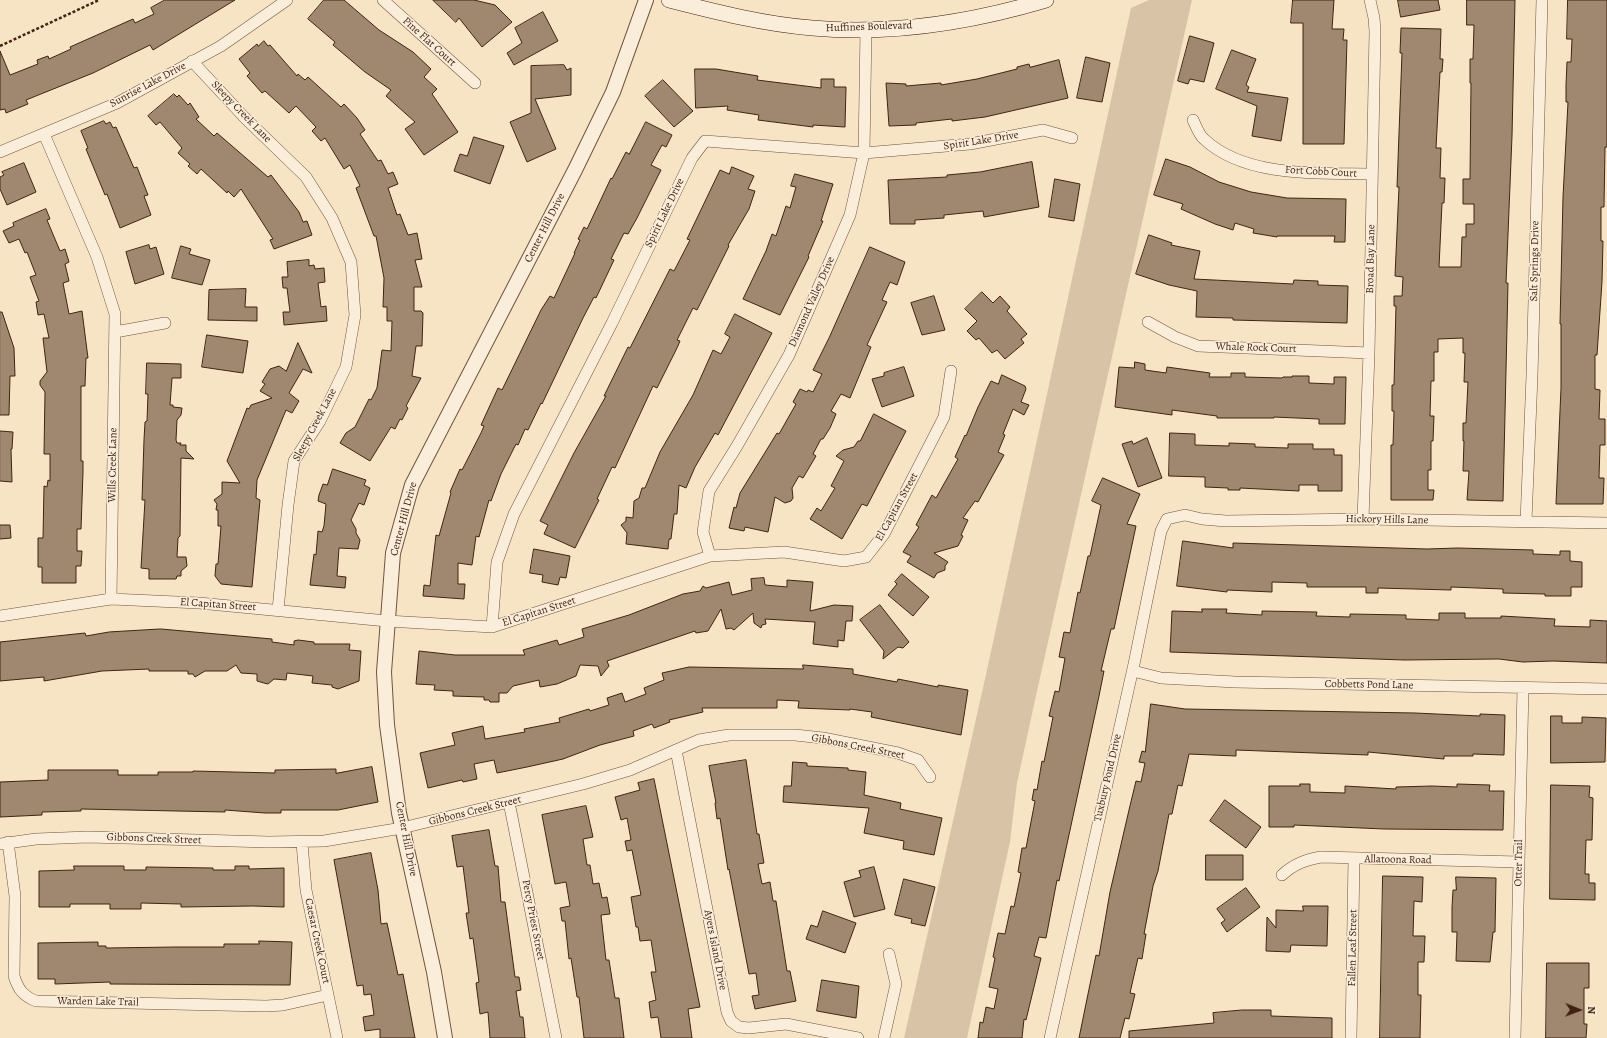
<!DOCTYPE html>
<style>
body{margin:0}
#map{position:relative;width:1607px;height:1038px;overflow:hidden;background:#f7e4c4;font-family:Alegreya,serif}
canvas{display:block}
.north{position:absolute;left:1559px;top:990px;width:40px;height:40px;-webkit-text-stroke:3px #faedd9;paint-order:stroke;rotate:91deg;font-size:11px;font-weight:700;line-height:16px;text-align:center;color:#422313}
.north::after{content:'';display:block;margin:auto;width:14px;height:18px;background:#422313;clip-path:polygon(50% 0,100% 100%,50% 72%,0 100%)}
</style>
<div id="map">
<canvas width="1607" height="1038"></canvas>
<div class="north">N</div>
</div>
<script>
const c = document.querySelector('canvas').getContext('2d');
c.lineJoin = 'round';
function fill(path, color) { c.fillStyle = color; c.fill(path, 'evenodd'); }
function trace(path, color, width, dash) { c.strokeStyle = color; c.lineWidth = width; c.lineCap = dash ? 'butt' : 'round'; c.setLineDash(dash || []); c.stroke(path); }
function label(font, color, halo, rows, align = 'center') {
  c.font = font + ' Alegreya,serif'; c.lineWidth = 3; c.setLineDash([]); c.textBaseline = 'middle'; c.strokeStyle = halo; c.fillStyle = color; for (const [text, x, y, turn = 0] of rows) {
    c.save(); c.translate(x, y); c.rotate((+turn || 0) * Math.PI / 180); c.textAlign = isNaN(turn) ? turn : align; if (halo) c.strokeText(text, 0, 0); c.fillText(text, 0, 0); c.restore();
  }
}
const green = new Path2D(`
 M1149,0H1192L1037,691L1017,783L1010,842L967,1038H904L985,679L1131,8Z`);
const building = new Path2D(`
 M165,0H235L153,50L150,45L93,73L26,100L28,104L6,113L5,109L0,110V51L10,75L38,64L37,60L48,56L49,59L71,49L70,47L133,19L135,23L154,14L151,8Z
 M324,0H344L379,30L413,52L431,69L424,77L437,89L432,94L458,132L424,155L405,129L415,122L386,96L391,90L365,72L333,45L335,42L308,19Z
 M433,0H474L495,5L512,22L482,47L459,18L456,22Z
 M1293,0H1334L1332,29H1344L1343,40H1347L1344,144H1303V23H1291Z
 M1398,0H1438L1440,10L1401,17Z
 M1467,0H1515L1512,136L1506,283H1508L1503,501L1467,500L1469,471H1463L1464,441H1463V423H1466L1468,382H1464L1465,353H1463V338L1438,339V352H1434V381H1431L1430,416H1434L1433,441H1431V470H1428V490H1434L1433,500H1391V445H1393L1394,411H1392V385H1394L1396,306H1394V296H1402L1403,277L1395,276L1399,187H1397L1402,53H1400L1401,28L1441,29L1440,59H1443L1442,72H1440L1436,148H1441L1440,178H1445L1444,203H1442L1439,267H1461L1462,237H1466V224H1474V204H1463V179H1470L1471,83H1470V59H1473L1474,25H1467Z
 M1568,0H1607V147H1605L1604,207H1601V241H1603L1602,282L1598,340L1597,355H1595V389L1600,390L1599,419H1605V445H1600L1599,478H1604L1603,504H1556L1561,388V324H1560L1563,197L1568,102H1566V85L1567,62H1571L1572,39H1567Z
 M543,12L558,41L514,65L507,53L522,43L515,28Z
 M1190,36L1214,43L1204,82L1190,79L1188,84L1178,81Z
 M264,41L268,46L270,45L297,76L298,74L305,80L308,77L341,107L344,104L357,118L365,130L360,134L378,161L381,160L388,174L393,172L398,184L388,188L397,215L400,214L408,235L417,233L422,259L415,260L422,287H414V311H421L423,313L422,346H416L412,376L421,378L406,406L408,408L402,420L400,419L395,429L391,427L370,461L340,443L346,433L355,427L369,399L371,400L377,388L382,350L391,351L392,321H387V307H383L384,278L376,236H374L356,188L360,186L350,165L344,169L325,138L321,141L312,131L316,127L296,106L289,113L265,91L262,93L247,76L250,73L239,59L257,44L258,46Z
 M1232,50L1256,59L1246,85L1249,87L1247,92L1288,98L1281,141L1252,136L1257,106L1216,89Z
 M1086,57L1110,63L1102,102L1077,98Z
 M1059,60L1068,98L985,117L952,121V119L916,123V125L889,126L886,83L906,84V86L941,83V85L977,79L1017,69V67L1029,64L1030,67Z
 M564,65L567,70L571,68V95L535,99L556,149L527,162L510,122L531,113V66Z
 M695,69H716L758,76L757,80L821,88V79H834V87H846L845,127L813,125V127L758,120L759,115L727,110L728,106L696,108Z
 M663,80L693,111L674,127L645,96Z
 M174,94L177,97L179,95L188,105L190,103L199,117L196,119L214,136L217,133L268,177L271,175L299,212L303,222L307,221L312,235L274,249L270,240L273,239L241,189L234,197L228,191L227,193L201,169L197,174L188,166L190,164L178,153L182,148L160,122L156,125L148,116Z
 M104,121L106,124L110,122L113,128L116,127L134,168L137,167L148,195L144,196L151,215L120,228L107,194L105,195L86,149L88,148L81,131Z
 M646,122L672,135L666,147L662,145L651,165L661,170L637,218L628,234L624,233L611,259L614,260L596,298L594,297L583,318L542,404L541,403L528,430L525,429L518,445L516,444L501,474L491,501L489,500L479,537L476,536L472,565L458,563V584H465L464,599L423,596L424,585L430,586L436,535L439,536L451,493L450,492L460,469L462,470L481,433L484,426L481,425L498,388L502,390L541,310L550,296L554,298L575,253H574L580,240L578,239L584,227L587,229L611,178L612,179L626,152L629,154Z
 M474,137L504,146L490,184L454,171L460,154L467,156Z
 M1166,159L1190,167L1219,182L1251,192L1287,198L1346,199L1345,242H1334L1335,236H1277V237L1253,233L1254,229L1235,223L1233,230L1215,224L1181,209L1183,204L1154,195Z
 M1032,162L1039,207L984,217L983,211L944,215V218L915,220V224H890L888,180L947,177V175L980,172Z
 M24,163L36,192L7,205L0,189V177L4,175L2,172Z
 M732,167L754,176L748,189L755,191L749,209L728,245L729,246L697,310L693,308L677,340L680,341L677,348L657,388L653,386L615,468L612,467L597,499L599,500L575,548L544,534L548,525L540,521L574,453L606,396H604L628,347L630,348L670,269L674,271L690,240L687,239L720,170L729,174Z
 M795,174L833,184L821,221H823L808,256L809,257L780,315L743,299L766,251L772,234L776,236L786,206L790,208L796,187L791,186Z
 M1055,179L1080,184L1074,221L1049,217Z
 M46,209L50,219L47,220L60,251L65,249L69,262L65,264L69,281L63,283L69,314L82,311L88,358H86L85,386H81V461H83V472L81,529H77V551H82L81,566H76V583H42V567H38V538H43L44,486L47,487L48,480L50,481V454H44L45,392L40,385V381L47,372L43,338H49L44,314L38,315L36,302L39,301L30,277L36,275L27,252L25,253L19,239L9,243L3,231L14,226L13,223Z
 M1149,235L1172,243L1171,245L1200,251L1194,279L1293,284L1294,280L1318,281V285L1348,286L1347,323L1233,320V318L1196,317L1197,291L1169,285L1136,274Z
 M149,245L150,249L156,247L164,274L135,284L126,252Z
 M181,246L191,249L189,254L210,260L202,285L172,278Z
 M870,247L905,262L897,285L890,282L882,300L887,302L867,345L871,347L850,398L841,394L831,411L836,414L830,428L823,439H821L813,454L816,456L803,478L799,476L792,488L793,498L791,501L785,503L775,497L768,532L745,527L744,531L729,528L734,507L736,508L740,493L777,433L779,434L796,404L793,402L800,389L807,392L808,390L813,392L822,374L813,370L829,338Z
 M309,260V266L314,265L315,269L324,268L325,282L318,283L321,307L326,306L327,321L284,325L283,312H290L287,288H283L282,277H288L287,262Z
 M246,289L245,307H257V321L208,320L209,290Z
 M982,292L993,303L1000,296L1010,307L1007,311L1027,334L1021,339L1024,343L1005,359L997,350L992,353L979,338L976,340L967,331L977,321L965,309Z
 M934,296L945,330L922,335L911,303Z
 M0,312H2L14,348L15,376H10L9,415H0Z
 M735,314L772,333L718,435L715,433L695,467L686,488L679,485L677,514H674L671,539H669L668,549L626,544L627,533L621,525L626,521V517L633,518L634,501L639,498L642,488H645L660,452L693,395L713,350L721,354L730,337L725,334Z
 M207,335L248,341L243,373L202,367Z
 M298,343L312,373L303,369L289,393L299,401L292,413L286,410L257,480L256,498L260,500L252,587L221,584L215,576L216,564H218L221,526H218V510H216L217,504L214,500L222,494V482L240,483L227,461L247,408L249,409L251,405L272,398L260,391L265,384L262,382L270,369L279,366L286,371Z
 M1135,362L1145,364V370L1166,373L1167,367L1210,373L1209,377H1231V373H1245V377L1282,378L1283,377H1292V376H1309V383L1334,384V377H1346L1345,424H1319V419L1274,417V418H1217V416L1172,410V415L1115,407L1119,367L1134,368Z
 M147,363L181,364V378H172L170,405H173V407L182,408L181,415L177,420L176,440L177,443H181L180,445H186V451L194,459L181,458L180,536L178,538L177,557H186L187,566L181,571V576H177L176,579H149V569L141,568L145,500H142L144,440L145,422L147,421L148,394H146Z
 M904,367L914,396L882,407L872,379L884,376V373Z
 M1002,375L1025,386L1026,389L1021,402L1029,405L1024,415L1013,409L1003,434L1005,435L998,452L1004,455L978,502L975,501L963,518L968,520L961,535L963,536L958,546L934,553L948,562L945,566V570L937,573L934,578L907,562L911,556L903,552L919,527L916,525L932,495L936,498L958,459L955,457L965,435L966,436L978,407L991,381L998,384Z
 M874,414L906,431L867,506L862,504L842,539L810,519L817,508L821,511L835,488L831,486L844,461L836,456L843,450L854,447L858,441H860Z
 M0,431L13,432L12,449H11L12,482L0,481Z
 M1170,433L1195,434V445L1229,446V443L1255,444V447L1288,448V444H1313V449H1334V455H1342V491H1318V485H1299V491L1240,488V490H1228V488L1205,487V477L1169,476Z
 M1147,438L1162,478L1138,487L1122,444L1132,441L1133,444Z
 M333,469L366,480L364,485L370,488L364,505L359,503L351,520L356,529V533L360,540L358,549L339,548L337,576L346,577L345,588L310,585L314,554L316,555L318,531L322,532L324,526L326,504L318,501L319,495L323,484L327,485Z
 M1103,478L1140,494L1127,524L1136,526L1114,629H1111L1101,671H1104L1099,696L1059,881L1057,880L1046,938L1039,937L1034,956L1041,958L1026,1020L1024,1019L1022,1038H978L980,1022L983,1023L986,1007L994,1009L998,989L989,987L995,958L993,957L998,933L1005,934L1011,906L1014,907L1021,873L1018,872L1022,848H1026L1035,801L1032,800L1034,789L1037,790L1042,761L1044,762L1053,717L1049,716L1055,691L1059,692L1065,658L1059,657L1064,632L1070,633L1078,592L1080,593L1088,556H1090L1101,505L1092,501Z
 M0,525H10L11,538L0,539Z
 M1183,541L1233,548V543L1427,549L1457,548L1533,550V554L1560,555V551H1570V561L1582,562V587H1571V596H1545V594L1503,593V589L1451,587V590L1378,588V593H1366V587H1307V583L1272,582V592L1227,590V592L1177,586Z
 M534,549L570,556L566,578L560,577L558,585L542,582L543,575L530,573Z
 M902,574L929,597L913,616L888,595L897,584L895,582Z
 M764,578L765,585L787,587V580L813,582L810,611L834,605L853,606L852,621H846L844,641L838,640V647L813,644L815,622L765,619L766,624L762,625L761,628L754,623L753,613L734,630L731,628L726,629L721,609L708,631L696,633L695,631L607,661L609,666L601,676L598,666L580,665L576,676L557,684L540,687L539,680L513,686L507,693H499V702H490L489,700H484V697L453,696V691L434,690L435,685L416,684L419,651L455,655H525L523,650L557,640L559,645L584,637L582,629L629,615L683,594L700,591L703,586L706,588L729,582L732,595L752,590L751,579Z
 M880,605L909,642L903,648L898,647L883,659L884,651L860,620Z
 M1202,609H1227L1226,613L1262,615V611L1317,612L1316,616L1350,617V614L1406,615V619L1439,620V613H1465V618H1501V616L1555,619L1554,626L1590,627V620L1607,621V663L1553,661L1523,662L1499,659L1404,660L1170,652L1172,611L1202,612Z
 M161,629L272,639V642L294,645V641L298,640L314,642V644H350L349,650L361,651L359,681L338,689L332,687V685L312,683L313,676L287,673L286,680L274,679L268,684L264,683L257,681V674L241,673L236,665L227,671H205L195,677L193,674H188V671H149V669L102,671L44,681V677L0,681V642L85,633L86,636L109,632Z
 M803,665L853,669V674L897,682L898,679L938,687V685L968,690L961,735L871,717L872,712L850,709V710L798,708L799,701L777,700V708H702L703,712L669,720L670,722L654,728L652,724L633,731L634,736L600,745L563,759L527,767L497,773L494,760L474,764L477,779L463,782L462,780L428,788L420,753L455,745L452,733L483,726L485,739L525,732L524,729L560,722L559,718L589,709L590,711L609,705L607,698L622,693L625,702L646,694L644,688L664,680L662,673L689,667L803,669Z
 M1151,704L1185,709L1415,713L1480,716V714L1505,715L1504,755L1473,754V756H1444V759L1368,752V755L1236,750V756L1189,754L1182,786L1178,785L1172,814H1169L1158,871L1153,886L1144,934H1146L1142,959L1138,958L1130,993L1135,994L1129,1019L1125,1018L1120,1038H1079L1096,955L1099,956L1110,892L1129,810L1136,781L1141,782L1145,763L1139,762L1142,751L1145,752Z
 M1551,716H1562V723H1582V717L1606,718L1605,762L1551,763Z
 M746,760L757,834H759L764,863L758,864L762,884L770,882L773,901H776L787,971H790L796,1001L755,1009L752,996L759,995L756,973L749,974L729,869L728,870L720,818L717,819L715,803H716L709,766Z
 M793,762L807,763V766L848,768V770L866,772L864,795L901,803L900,809L942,818L934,855L903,849L904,841L864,833L869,808L783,802L784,786H791Z
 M372,767L378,802L338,810H281V813H265L225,810V812L81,809V811L42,812V815L0,817V782L48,780V770H118V775H158V772H193V771L275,773V770L336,769V773Z
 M654,779L700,1007L688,1009L692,1038H661L658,1017L651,1018L649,1002L656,1000L651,972H656L651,940L640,941L638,927H636L631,897L641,895L632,850L627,851L625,841L631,840L627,818L621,820L615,797L640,790L638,783Z
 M1300,784H1310V792L1345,793V786L1396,789V787L1432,786L1457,787V784L1490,785L1489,791H1504L1503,830L1384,829L1294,825V827H1269V786H1300Z
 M1551,785L1590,786L1589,797L1593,798L1592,840H1586L1585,874H1589V883H1595V900L1550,899Z
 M1225,800L1261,827L1246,848L1210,821Z
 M586,806L593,837L583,839L587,865H590L593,884L599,883L602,898L607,897L610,914L601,915L606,960H609L615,998H619L624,1038H584L579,997H577L571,958L569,959L565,921H562L560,908L570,906L566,882L555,884L542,815Z
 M489,830L495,866H498L501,902H505L515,977H519L521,990L516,991L520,1017H523L525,1038H490L488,1012L480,1014L476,983L479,982L473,938L470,939L466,913H469L463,866L457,867L452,836Z
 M371,853L378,890L381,924L387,923L398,975L403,974L415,1038H380V1029L365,1031L363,1017L374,1015L371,994L364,995L363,985L357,986L334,860Z
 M1206,855H1243V880H1206Z
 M74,866H124V870H146V867L213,868V870H235V866H249V869L284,868V907L253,906L181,907V904L141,903V909H110V904H70V907H39V871L74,870Z
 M874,867L885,909L854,917L844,882L861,877L859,871Z
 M1383,876L1423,877L1422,902L1414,901L1413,936H1425L1424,962H1418V995H1421L1420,1038H1380Z
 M1456,877L1496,878L1495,932H1493L1490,962L1456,961L1457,932H1452V907L1453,890H1456Z
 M904,879L935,887L925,926L911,923L912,919L895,915Z
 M1246,888L1260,907L1227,932L1221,923L1225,920L1217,909Z
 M1303,906H1328L1327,946L1291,945L1290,952L1266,951L1267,917L1276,928V910L1303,911Z
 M823,911L856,923L845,953L806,939L811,925L817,927Z
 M259,941L292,942L290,985L110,984V982L55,984V979H38V943L98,942V946H106V948L176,947H224V944H259Z
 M1547,963H1589V988H1584V1024H1587L1586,1038H1546Z
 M822,980L859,986L856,1018L817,1011Z
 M1242,1010H1271V1016L1332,1018V1038H1129V1031L1214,1023L1213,1013Z`);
const path = new Path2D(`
 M0,46L99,0`);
const minor = new Path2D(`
 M383,0L475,83
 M192,61L245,118L306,177L332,218L351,262L355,315L346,367L320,421L294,461L288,505L278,610
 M1193,120C1196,126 1199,135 1204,139C1245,178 1320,173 1372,174
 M44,134L97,257L115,314L111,599
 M0,152L117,103L221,46L287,0
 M1148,322L1175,337L1198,346L1369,353
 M115,332L165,323
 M1363,519L1369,353L1375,31L1374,18L1370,0
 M1526,521L1532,376L1542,0
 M710,556L703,532L709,491L737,446L789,355L850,215L864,153L866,29
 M0,616L111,599L199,603L387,621L492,627L710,556L784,552L844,561L866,557L884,534L944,417L951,371
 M492,627L497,562L514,514L612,323L692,158L705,141L864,153L970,144L1043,130L1072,138
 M1133,671L1161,678L1235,682L1607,689
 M676,750L727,1012L731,1021L739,1027L749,1028L786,1024L858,1038
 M509,802L556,1038
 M8,842L15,896L14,976C18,989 23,996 36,1001L266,1006L283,1005L328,995
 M302,843L306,890L337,1038
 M0,844L36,839L88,837L269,842L324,841L402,828L583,784L630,770L699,740L729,735H795L823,738L898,753L918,760L930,777
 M1282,875C1294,864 1305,860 1321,857L1519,862
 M884,1038L896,984L889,954
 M1050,1038L1134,664L1161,531L1167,519L1185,515L1202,519L1226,521L1363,519L1607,523
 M1351,1038L1354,859
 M1515,1038L1523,688`);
const tertiary = new Path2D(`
 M445,1038L434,972L399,813L387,725L384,672L393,553L412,485L575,170L613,92L646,0`);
const secondary = new Path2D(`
 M669,0C716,12 763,24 812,28C890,35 972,22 1046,0`);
const streetNames = [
 ["Huffines Boulevard",869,27,-2],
 ["Pine Flat Court",429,42,42],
 ["Sunrise Lake Drive",148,85,-28],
 ["Sleepy Creek Lane",241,112,46],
 ["Spirit Lake Drive",981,141,-9],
 ["Fort Cobb Court",1321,172,3],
 ["Spirit Lake Drive",665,213,-64],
 ["Center Hill Drive",545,228,-63],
 ["Broad Bay Lane",1371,259,-89],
 ["Salt Springs Drive",1535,261,-89],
 ["Diamond Valley Drive",812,302,-66],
 ["Whale Rock Court",1256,348,2],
 ["Sleepy Creek Lane",315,425,-62],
 ["Wills Creek Lane",113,465,-89],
 ["El Capitan Street",897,507,-61],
 ["Center Hill Drive",404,519,-75],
 ["Hickory Hills Lane",1387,520,1],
 ["El Capitan Street",218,605,4],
 ["El Capitan Street",539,612,-18],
 ["Cobbetts Pond Lane",1369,685,1],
 ["Gibbons Creek Street",858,747,11],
 ["Tuxbury Pond Drive",1108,778,-77],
 ["Gibbons Creek Street",475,811,-14],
 ["Gibbons Creek Street",154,839,2],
 ["Center Hill Drive",406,839,79],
 ["Allatoona Road",1398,860,1],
 ["Otter Trail",1519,863,-89],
 ["Percy Priest Street",533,920,79],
 ["Caesar Creek Court",317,941,78],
 ["Fallen Leaf Street",1353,948,-89],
 ["Ayers Island Drive",715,950,79],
 ["Warden Lake Trail",98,1002,1]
];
fill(green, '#d8c3a6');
fill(building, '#a0876f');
trace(building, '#422313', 1);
trace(minor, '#6f533f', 12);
trace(tertiary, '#6f533f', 16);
trace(secondary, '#422313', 16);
trace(path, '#422313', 2.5, [3, 2]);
trace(minor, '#faedd9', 11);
trace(tertiary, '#faedd9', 14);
trace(secondary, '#faedd9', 15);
label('11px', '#422313', '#faedd9', streetNames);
</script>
